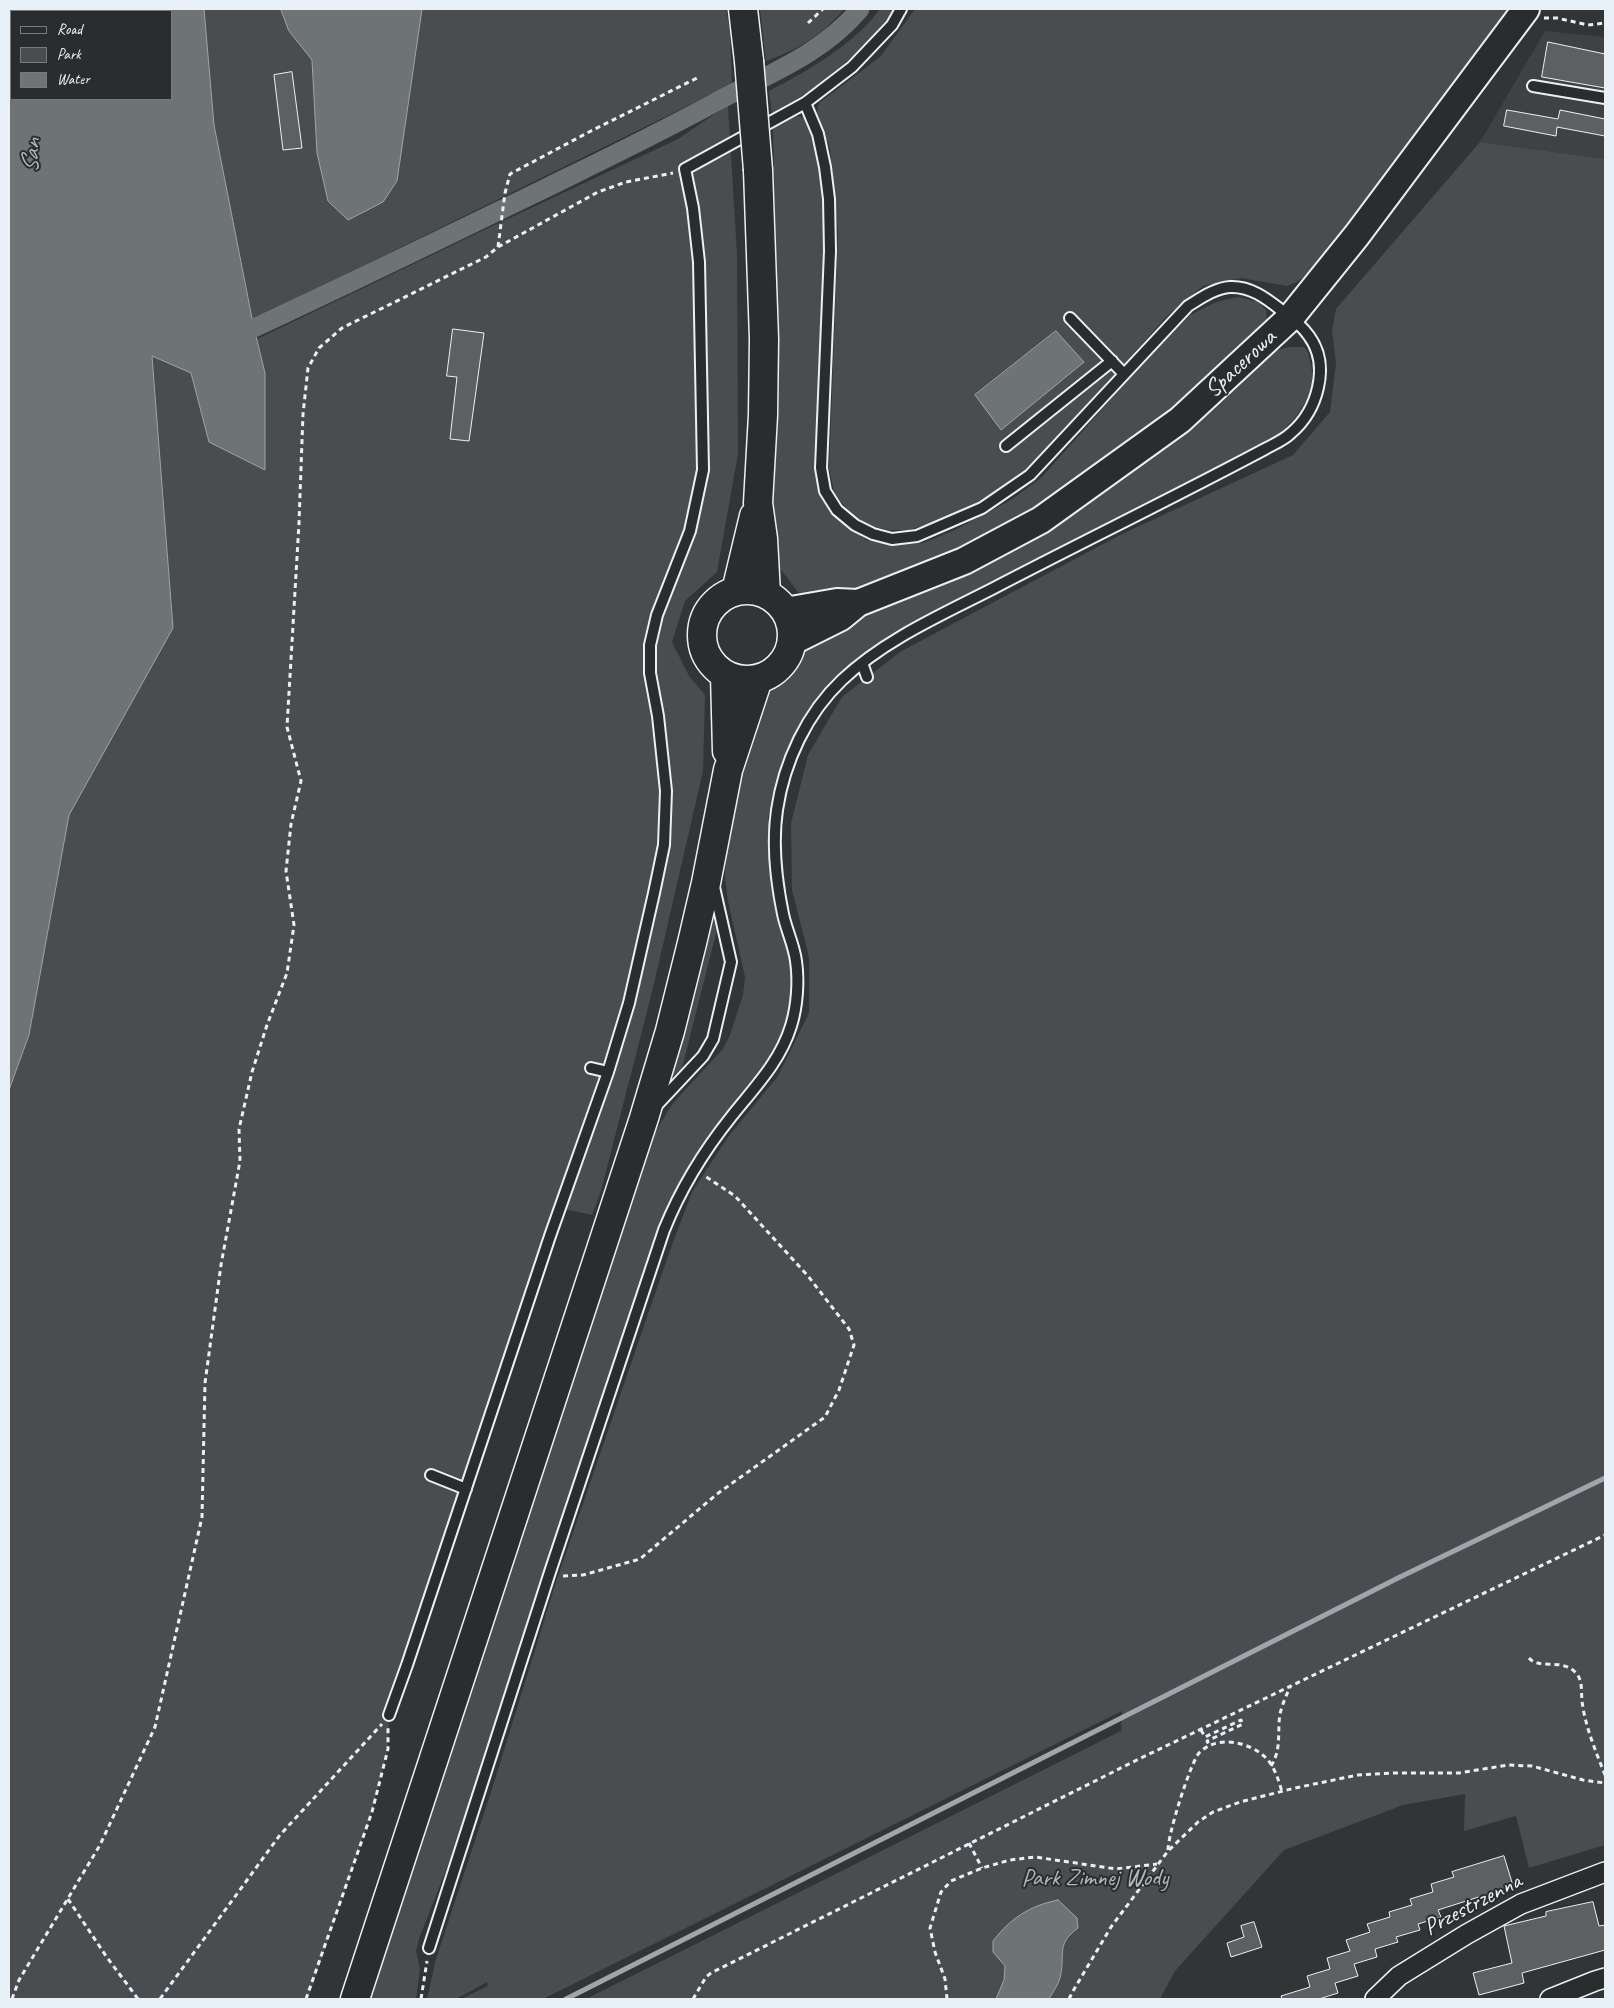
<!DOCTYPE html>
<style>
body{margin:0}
#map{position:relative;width:1614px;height:2008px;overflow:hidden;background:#323536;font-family:Caveat,sans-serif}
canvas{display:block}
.frame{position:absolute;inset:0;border:10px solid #e8f1f8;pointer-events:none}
.legend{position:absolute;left:10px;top:10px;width:162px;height:90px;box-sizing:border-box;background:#2a2d2e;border:1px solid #767b7f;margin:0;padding:6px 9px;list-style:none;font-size:15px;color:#e8f1f8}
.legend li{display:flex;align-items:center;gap:10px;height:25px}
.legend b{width:25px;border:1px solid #767b7f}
</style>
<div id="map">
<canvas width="1614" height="2008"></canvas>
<div class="frame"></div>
<ul class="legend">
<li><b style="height:6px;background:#2a2d2e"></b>Road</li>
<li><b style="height:14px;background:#494d4f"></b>Park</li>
<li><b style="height:14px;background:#6e7376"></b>Water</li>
</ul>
</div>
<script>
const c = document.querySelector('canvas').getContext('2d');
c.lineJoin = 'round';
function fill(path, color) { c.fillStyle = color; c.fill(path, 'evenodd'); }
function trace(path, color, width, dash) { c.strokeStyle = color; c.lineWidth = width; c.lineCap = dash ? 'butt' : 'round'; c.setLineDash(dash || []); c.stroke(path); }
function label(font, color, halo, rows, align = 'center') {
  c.font = font + ' Caveat,sans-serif'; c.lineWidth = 4; c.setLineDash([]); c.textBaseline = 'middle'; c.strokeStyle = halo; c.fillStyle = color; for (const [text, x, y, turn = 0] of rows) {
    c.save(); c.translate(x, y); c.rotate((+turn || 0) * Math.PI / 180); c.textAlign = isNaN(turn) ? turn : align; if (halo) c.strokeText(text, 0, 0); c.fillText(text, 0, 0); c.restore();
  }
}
const built = new Path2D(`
 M1545,31L1605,37V159L1480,142Z`);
const green = new Path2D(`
 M204,9H281L289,31L312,60L317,153L328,201L348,220L421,9H726L730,31L732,84L253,320L214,125Z
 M760,9H844C821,36 799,49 766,61Z
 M880,9H900L898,15L864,47L812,90L772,113L769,91C806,72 856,43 880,9Z
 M915,9H1507L1502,24L1316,269L1297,282L1287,286L1241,278L1203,286L1167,316L1061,435L1025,470L985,499L938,521L908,530H889L869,526L850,513L835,494L829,469L838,233L830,148L816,118L819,103L880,57Z
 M728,105L737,254L738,454L717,572L685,601L672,642L689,676L705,695L703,771L653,988L601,1191L592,1215L560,1208L389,1715L388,1749L372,1812L308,1999H9V1090L29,1035L69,815L173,628L152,355L191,373L209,442L265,373L257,339L482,231L678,139Z
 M798,116L805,118L816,148L825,202L826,235L815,472L823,500L843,524L866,540L893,545L923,543L955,530L1011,500L1042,477L1143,363L1190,315L1216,302L1238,297L1258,302L1266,310L1267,322L1188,401L1070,489L974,545L874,588L811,596L798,592L778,566L770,536L778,340L773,127Z
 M1480,142L1605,159V1845L1529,1868L1516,1816L1464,1831L1465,1794L1403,1805L1284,1850L1175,1971L1160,1999H586L1121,1731L1122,1711L543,1999H461L488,1986L487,1982L456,1999H427L436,1959L492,1789L555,1585L669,1253L692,1192L728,1137L778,1076L809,1013V957L792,890L791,823L808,755L842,697L900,652L1120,535L1293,455L1330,412L1336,364L1332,330L1336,309Z
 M1289,347H1304C1309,352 1309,358 1311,365C1317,394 1298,417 1278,435L880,645L849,667L828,687L808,716L794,743L787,747L776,780L768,818L770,822C771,835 771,848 773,860C780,899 793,939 793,979C792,1057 732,1102 692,1161C679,1181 670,1204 660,1225L474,1792L453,1852L420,1936L416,1951L420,1969L416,1999H370L652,1137L673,1103L723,1049L730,1035L743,995L745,977L728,901L725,878L726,851L747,738L764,695L785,673L808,643L827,631L983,564L1166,445L1274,351Z
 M711,911L717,930L682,1068L668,1081Z`);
const water = new Path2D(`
 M9,9H204L214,125L254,328L265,373V470L209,442L191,373L152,356L173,628L69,815L29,1035L9,1090ZM11,11H171V99H11Z
 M281,9H422L397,181L383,202L348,220L328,201L317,153L312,60L289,31Z
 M1056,331L1084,362L1001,430L975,395Z
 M1058,1900L1077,1918L1078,1928C1055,1945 1066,1954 1060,1978C1058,1985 1053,1992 1049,1999H996L1004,1980L1005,1966L993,1952V1941C1011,1918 1029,1906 1058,1900Z`);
const stream = new Path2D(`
 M566,1999L1398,1578L1605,1478`);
const canal = new Path2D(`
 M229,336L254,328C351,283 447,236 544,189C601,161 659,133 716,102C768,74 821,55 860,9`);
const building = new Path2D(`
 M1548,42L1605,54V88L1542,77Z
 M292,72L302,148L283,150L274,75Z
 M1507,110L1558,119L1560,110L1605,119V136L1557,127L1556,136L1504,126Z
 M453,329L484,333L469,441L450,439L457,377L447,376Z
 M1504,1856L1514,1889L1486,1898L1485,1895L1438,1910L1441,1917L1418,1924L1420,1930L1396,1937L1398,1942L1375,1949L1377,1957L1354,1964L1358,1976L1335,1983L1338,1993L1319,1999H1282L1281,1996L1310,1987L1307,1976L1330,1969L1327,1958L1350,1951L1346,1940L1370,1932L1367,1924L1390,1917L1389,1912L1412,1905L1410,1899L1433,1892L1431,1884L1454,1877L1452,1872Z
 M1593,1902L1599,1926L1605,1925V1950L1522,1973L1524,1983L1479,1995L1473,1973L1512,1963L1504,1926L1546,1916V1912Z
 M1254,1922L1262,1947L1231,1957L1227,1943L1244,1937L1241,1926Z`);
const path = new Path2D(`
 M1544,18H1557L1588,25L1605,23
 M808,23L823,9
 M498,247L505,193L510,174L589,132L699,77
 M563,1576L583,1575L640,1559L717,1494L825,1417L839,1390L854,1345L849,1329L808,1276L735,1196L705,1176
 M1529,1658C1539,1670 1561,1658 1575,1672C1583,1679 1581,1691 1582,1701C1585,1726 1596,1752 1605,1775
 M1201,1730L1205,1737L1241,1720L1243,1724L1207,1741L1209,1745
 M1271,1766C1282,1749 1277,1732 1280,1714C1282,1705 1286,1696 1290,1687
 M969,1843L982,1868
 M1168,1850C1168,1834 1190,1764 1199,1753C1217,1734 1252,1742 1268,1760C1275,1769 1279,1781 1282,1792
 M68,1899L106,1956L138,1999
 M12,1999L19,1980L100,1845L155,1727L202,1517L205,1383L221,1265L240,1161L239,1129L252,1072L267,1025L287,973L294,925L286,871L291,824L301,781L287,727L299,523L303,414L308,368L319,348L342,328L486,257L498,247L598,192L626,182L673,173
 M160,1999L280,1835L382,1724
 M306,1999L372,1812L388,1749V1728
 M421,1999L427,1961
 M693,1999L706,1977L711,1973L1141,1758L1605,1535
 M947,1999L945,1979L935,1952L930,1928L941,1892L951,1881L982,1868L1010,1860L1035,1857L1116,1869L1157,1864
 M1069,1999L1073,1991L1111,1927L1168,1851L1198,1822L1213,1812L1240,1802L1295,1788L1358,1775L1393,1773H1459L1508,1765L1532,1766L1583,1780L1605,1783`);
const lane = new Path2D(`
 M1533,86L1605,98
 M1070,318L1124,374
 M1006,446L1112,361
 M862,663L867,677
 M591,1068L608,1072
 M657,1105L703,1056L713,1039L731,962L714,887
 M431,1475L466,1489
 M389,1715L407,1665L550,1236L608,1072L629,1003L654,893L664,845L666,791L658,716L650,673V645L657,615L690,531L703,470L699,262L693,208L685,169L805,103L852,67L892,25L901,9
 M429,1948L550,1572L664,1230C681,1188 703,1152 731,1117C754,1088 780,1062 791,1026C797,1007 799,981 796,961C794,945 786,929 783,914C776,880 772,844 777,810C784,762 807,713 842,680C884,640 941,615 992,589C1082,542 1175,497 1265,449C1274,444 1284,440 1291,433C1317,411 1331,366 1309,336C1302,326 1291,317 1281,310C1266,298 1250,286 1230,287C1215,288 1201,298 1188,306L1030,475L982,508L917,536L892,539L873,534L855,525L837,510L825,491L821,468L830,251L829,199L825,167L818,134L805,103`);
const street = new Path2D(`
 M1375,1999L1399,1976L1467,1934L1521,1904L1605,1872
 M1550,1999L1595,1981L1605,1978`);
const secondary = new Path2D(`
 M785,611L837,602L858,603
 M791,642L841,617L858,603L964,561L1041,520L1180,420L1291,317L1357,235L1526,9`);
const primary = new Path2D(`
 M743,9L749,61
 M758,170L764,339L763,415L758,503L763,539L766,594
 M702 635a45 45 0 1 1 90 0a45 45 0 1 1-90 0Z
 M736,591L754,516
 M725,675L727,751
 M355,1999L644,1118L670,1031L692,943L706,883L728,770L758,679`);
const primaryBridge = new Path2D(`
 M749,61L758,170`);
const streetNames = [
 ["Spacerowa",1241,364,-43],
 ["Przestrzenna",1473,1905,-28]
];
const parkNames = [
 ["Park Zimnej Wody",1095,1879]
];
const waterNames = [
 ["San",32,156,-85]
];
fill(built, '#3f4244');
fill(green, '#494d4f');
fill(water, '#6e7376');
trace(water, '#9fa5aa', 1);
trace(stream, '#9fa5aa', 5);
trace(canal, '#6e7376', 19);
fill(building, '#5c6063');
trace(building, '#e8f1f8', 1);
trace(lane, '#e8f1f8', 14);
trace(street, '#e8f1f8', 22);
trace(secondary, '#e8f1f8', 30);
trace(primary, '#e8f1f8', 31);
trace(path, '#e8f1f8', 3, [5, 4]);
trace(lane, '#2a2d2e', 10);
trace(street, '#2a2d2e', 19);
trace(secondary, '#2a2d2e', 26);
trace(primary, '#2a2d2e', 28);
trace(primaryBridge, '#e8f1f8', 31, []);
trace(primaryBridge, '#2a2d2e', 28);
label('24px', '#e8f1f8', '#2a2d2e', streetNames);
label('24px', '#b0b8bd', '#2a2d2e', parkNames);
label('italic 25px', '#b1b8be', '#2a2d2e', waterNames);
</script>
